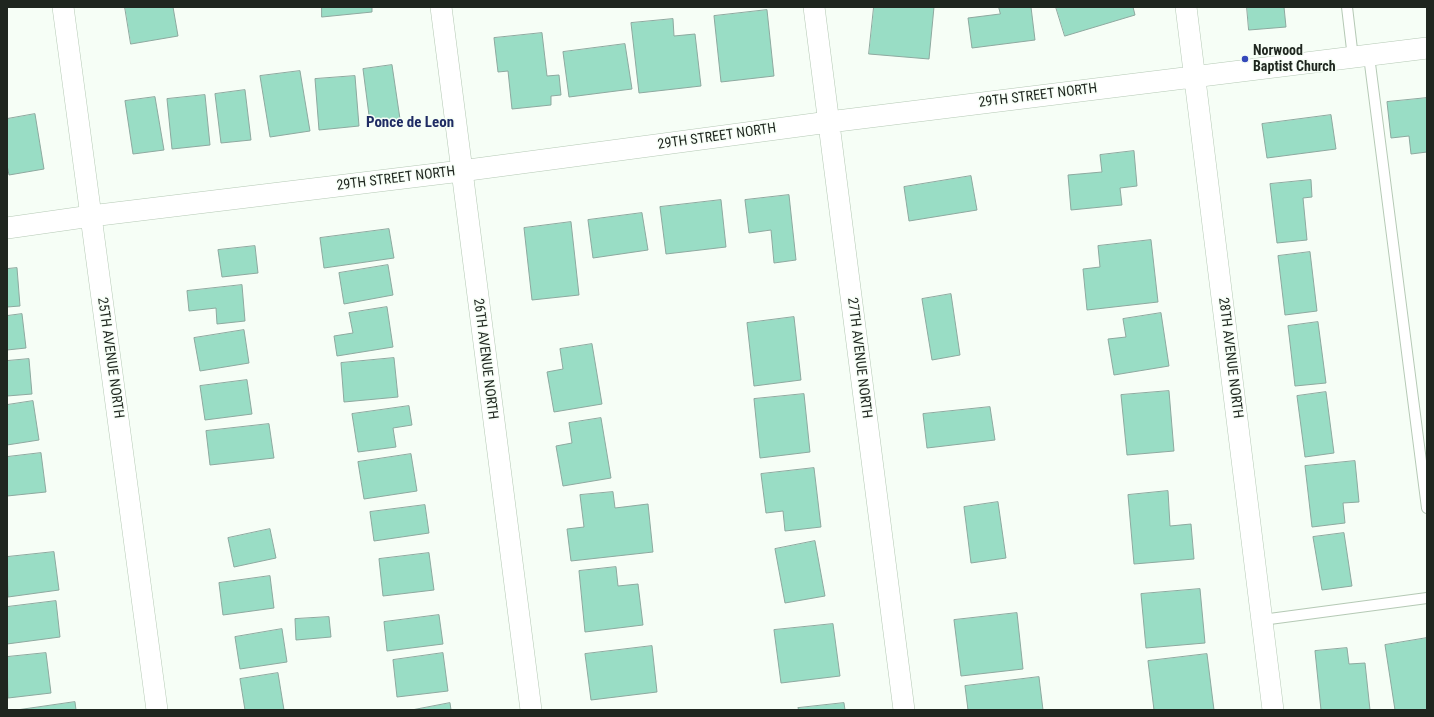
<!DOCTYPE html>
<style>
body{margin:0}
#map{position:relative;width:1434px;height:717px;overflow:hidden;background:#f6fef6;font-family:"Roboto Condensed",sans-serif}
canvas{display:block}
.frame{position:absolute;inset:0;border:8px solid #1f261f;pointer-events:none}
</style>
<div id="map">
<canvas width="1434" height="717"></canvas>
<div class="frame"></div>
</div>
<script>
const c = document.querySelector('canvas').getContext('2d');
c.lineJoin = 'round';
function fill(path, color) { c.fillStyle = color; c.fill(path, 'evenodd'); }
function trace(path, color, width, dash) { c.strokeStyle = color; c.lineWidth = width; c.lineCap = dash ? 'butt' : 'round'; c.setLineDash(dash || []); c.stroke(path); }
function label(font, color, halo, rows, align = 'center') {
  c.font = font + ' "Roboto Condensed",sans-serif'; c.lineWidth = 3; c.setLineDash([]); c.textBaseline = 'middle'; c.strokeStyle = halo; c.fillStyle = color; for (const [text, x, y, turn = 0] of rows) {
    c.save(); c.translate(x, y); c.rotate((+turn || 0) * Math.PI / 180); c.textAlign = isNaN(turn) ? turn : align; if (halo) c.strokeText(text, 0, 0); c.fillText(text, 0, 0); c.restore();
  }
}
const building = new Path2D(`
 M125,7H173L178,36L131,44Z
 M322,7H372V12L322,17Z
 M874,7H934L929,59L869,54Z
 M999,7H1031L1035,40L972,48L968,18L1000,14Z
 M1056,7H1133L1135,15L1065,36Z
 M1247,7H1284L1286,27L1249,30Z
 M767,10L774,76L721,82L714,16Z
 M673,19L674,36L695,34L701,86L639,93L631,23Z
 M542,33L547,76L559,75L561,95L551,96V105L512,109L508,71L498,72L494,38Z
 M625,44L632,89L569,97L563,52Z
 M392,65L400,119L370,123L363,69Z
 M300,71L310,131L270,137L260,76Z
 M355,76L359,126L319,130L315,79Z
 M245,90L251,140L221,143L215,94Z
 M205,95L210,145L172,149L167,99Z
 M155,97L164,150L133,154L125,101Z
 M1427,98V152L1411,154L1409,136L1391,138L1387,102Z
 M35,114L44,169L9,175L7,165V119Z
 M1331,115L1336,149L1267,158L1262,124Z
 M1134,151L1137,186L1120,188L1122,205L1071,210L1068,175L1102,172L1100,155Z
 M971,176L977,210L909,221L904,187Z
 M1311,180L1312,197L1303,198L1307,240L1277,243L1270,184Z
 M789,195L796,260L774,263L771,230L749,233L745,200Z
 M721,200L726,247L666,254L660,207Z
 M642,213L648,250L593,258L588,220Z
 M571,222L579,295L532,300L524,228Z
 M389,229L394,258L324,268L320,238Z
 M1151,240L1158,302L1087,310L1083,269L1100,267L1098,246Z
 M255,246L258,273L222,277L218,250Z
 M1310,252L1317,311L1285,315L1278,256Z
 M388,265L393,295L344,304L339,273Z
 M17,268L20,306L7,307V269Z
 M242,285L245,321L217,324L216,308L189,311L187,291Z
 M951,294L960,355L932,360L922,299Z
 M387,307L393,347L337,356L334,336L353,333L349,313Z
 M1161,313L1169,366L1114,375L1108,339L1126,337L1123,319Z
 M22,314L26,348L7,350V316Z
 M794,317L801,380L754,386L747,323Z
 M1318,322L1326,383L1295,386L1288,326Z
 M244,330L249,363L200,371L194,338Z
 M592,344L602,404L554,412L547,372L563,369L560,349Z
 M394,358L398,397L344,402L341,363Z
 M29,359L32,394L7,396V361Z
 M247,380L252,414L205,420L200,386Z
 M1169,391L1174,451L1127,455L1121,395Z
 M1326,392L1334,453L1305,457L1297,396Z
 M804,394L810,452L760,458L754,399Z
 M33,401L39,440L7,445V405Z
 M409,406L412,425L393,428L396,447L358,452L352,414Z
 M990,407L995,440L927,448L923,414Z
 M601,418L611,478L563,486L556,446L572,443L569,423Z
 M269,424L274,458L210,465L206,431Z
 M41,453L46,492L7,496V457Z
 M411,454L417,491L364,499L358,462Z
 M1355,461L1359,502L1343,503L1345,523L1312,527L1305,466Z
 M814,468L821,527L785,531L783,511L766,513L761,474Z
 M1168,491L1170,526L1191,524L1194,559L1134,564L1128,495Z
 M613,492L615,508L648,504L653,552L571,561L567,529L584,527L580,495Z
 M998,502L1006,558L971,563L964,507Z
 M425,505L429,533L374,541L370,512Z
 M270,529L276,558L234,567L228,538Z
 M1344,533L1352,586L1322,590L1313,537Z
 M815,541L825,596L785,603L775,549Z
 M54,552L59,590L8,597L7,557Z
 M429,553L434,590L383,596L379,559Z
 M616,567L618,586L638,584L643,625L585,632L579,571Z
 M270,576L274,608L223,615L219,583Z
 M1200,589L1205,643L1146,648L1141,594Z
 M56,601L60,637L7,644V607Z
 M1017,613L1023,669L961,676L954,620Z
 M439,615L443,644L387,651L384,622Z
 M329,617L331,637L296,640L295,619Z
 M833,624L840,676L781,683L774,630Z
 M282,629L287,662L240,669L235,637Z
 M1427,638V710H1395L1385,645Z
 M652,646L657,692L591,700L585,654Z
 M1347,648L1349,664L1365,663L1370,710H1321L1315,651Z
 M46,653L51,693L8,698L7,657Z
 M443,653L448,691L397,697L393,660Z
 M1207,654L1214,710H1154L1148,661Z
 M278,673L284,710H245L240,679Z
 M1039,677L1043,710H968L965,686Z
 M75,702L76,710H17Z
 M450,703L451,710H412Z
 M844,703L845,710H799L798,708Z`);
const service = new Path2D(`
 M1347,7L1353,58
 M1369,56L1427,508
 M1262,620L1427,598`);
const minor = new Path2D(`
 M63,7L157,710
 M441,7L531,710
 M814,7L904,710
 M1186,7L1273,710
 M7,228L91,216L461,171L829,122L1427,48`);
const markers = [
 [1245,59,4,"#3448ba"]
];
const poiNames = [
 ["Norwood",1253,51],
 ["Baptist Church",1253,67]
];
const streetNames = [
 ["29TH STREET NORTH",1038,96,-7],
 ["29TH STREET NORTH",717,137,-8],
 ["29TH STREET NORTH",396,179,-7],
 ["25TH AVENUE NORTH",110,358,82],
 ["27TH AVENUE NORTH",859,358,83],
 ["28TH AVENUE NORTH",1230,358,83],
 ["26TH AVENUE NORTH",485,359,83]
];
const neighbourhoodNames = [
 ["Ponce de Leon",410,123]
];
fill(building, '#99ddc5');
trace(building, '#8da99f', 1);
trace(service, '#b5c9b5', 12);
trace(minor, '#b5c9b5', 22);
trace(service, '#fff', 10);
trace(minor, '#fff', 21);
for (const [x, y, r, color] of markers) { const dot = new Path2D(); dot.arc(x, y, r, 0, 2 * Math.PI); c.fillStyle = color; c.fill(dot); trace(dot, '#f6fef6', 1.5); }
label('bold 14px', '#1f261f', '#f6fef6', poiNames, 'left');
label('14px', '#1f261f', '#f6fef6', streetNames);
label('bold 15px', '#1f2c64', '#f6fef6', neighbourhoodNames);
</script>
